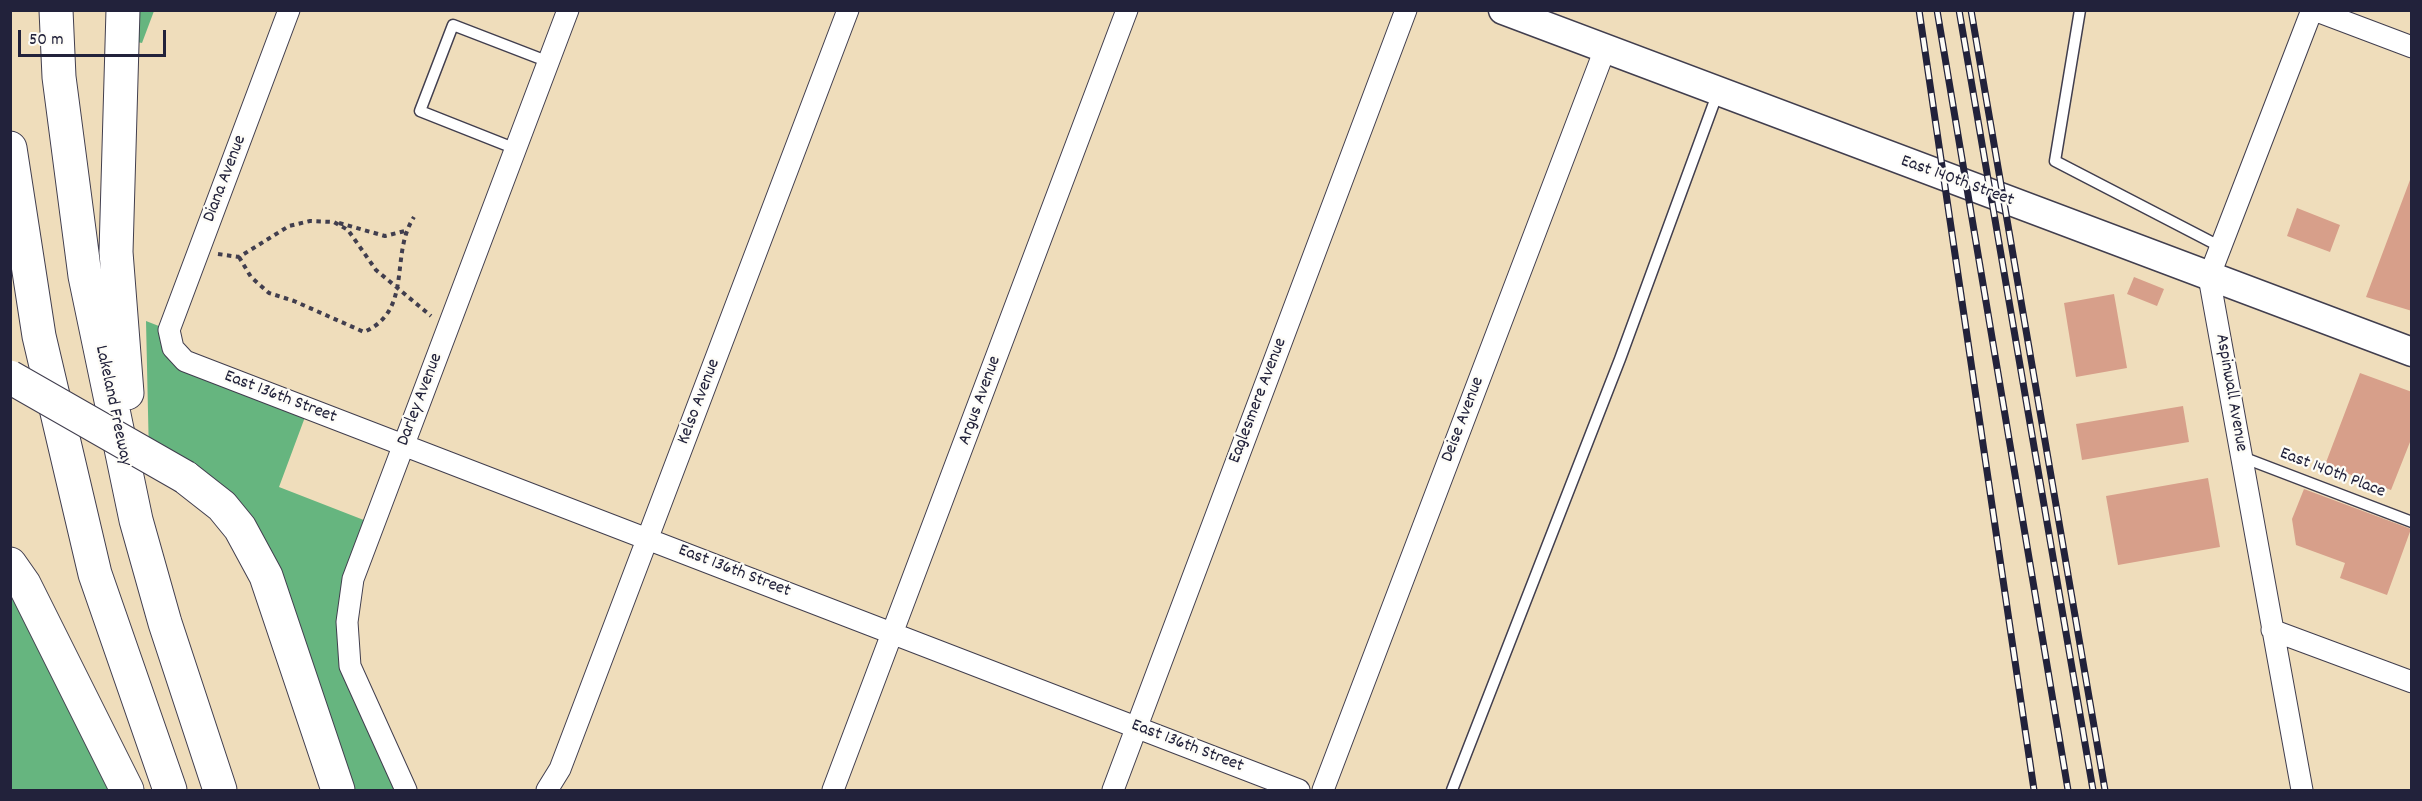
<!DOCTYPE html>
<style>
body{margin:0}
#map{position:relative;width:2422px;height:801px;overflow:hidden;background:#efddbb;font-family:Dekko,sans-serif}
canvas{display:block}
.frame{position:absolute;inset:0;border:12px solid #22223b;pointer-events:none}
.scale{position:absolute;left:18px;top:30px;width:148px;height:27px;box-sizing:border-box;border:3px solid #22223b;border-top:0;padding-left:8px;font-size:18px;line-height:21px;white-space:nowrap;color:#22223b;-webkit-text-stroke:4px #fdfcf7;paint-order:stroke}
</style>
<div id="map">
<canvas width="2422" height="801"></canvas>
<div class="frame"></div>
<div class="scale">50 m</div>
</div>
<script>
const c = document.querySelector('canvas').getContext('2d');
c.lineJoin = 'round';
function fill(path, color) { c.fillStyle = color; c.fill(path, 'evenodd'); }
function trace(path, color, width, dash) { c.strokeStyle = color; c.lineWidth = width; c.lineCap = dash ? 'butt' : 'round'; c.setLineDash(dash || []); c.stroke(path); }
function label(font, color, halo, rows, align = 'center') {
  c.font = font + ' Dekko,sans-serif'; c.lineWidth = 4.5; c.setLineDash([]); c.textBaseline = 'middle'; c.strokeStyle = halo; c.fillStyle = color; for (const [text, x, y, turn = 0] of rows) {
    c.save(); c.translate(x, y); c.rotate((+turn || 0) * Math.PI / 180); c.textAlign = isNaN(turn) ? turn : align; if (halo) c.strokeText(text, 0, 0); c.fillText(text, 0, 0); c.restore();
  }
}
const forest = new Path2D(`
 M123,11H154L142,43L122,39Z
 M146,321L169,330L173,348L308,409L279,487L374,524L353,579L350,666L406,790H338L240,528L149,457Z
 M10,564L127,790H11Z`);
const building = new Path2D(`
 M2410,180L2412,181V311L2366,297Z
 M2297,208L2340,225L2330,252L2287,236Z
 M2134,277L2164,289L2157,306L2127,294Z
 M2114,294L2127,368L2076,377L2064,303Z
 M2360,373L2412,392V437L2391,490L2325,465Z
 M2183,406L2189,442L2082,460L2076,424Z
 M2208,478L2220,547L2118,565L2106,496Z
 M2304,489L2411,529L2387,595L2340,578L2345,563L2296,545L2292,519Z`);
const path = new Path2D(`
 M339,223L385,236L405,231
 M218,254L239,257L289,226L310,221L334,222L348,230L376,270L431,316
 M239,257L251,277L269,293L294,301L364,332C414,310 389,255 414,217`);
const lane = new Path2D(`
 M2080,10L2055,161L2221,247
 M516,149L420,111L453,25L549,62
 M2242,457L2412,522
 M1452,790L1620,359L1718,92`);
const street = new Path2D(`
 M289,10L169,330L173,348L185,361L1299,790
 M2314,10L2412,47
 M2272,630L2412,682
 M406,790L350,666L347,622L353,579L568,10
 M547,790L560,769L848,10
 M833,790L1127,10
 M1113,790L1406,10
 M1323,790L1605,49
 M2302,790L2209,277L2312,10`);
const secondary = new Path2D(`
 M1503,10L2412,352`);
const highway = new Path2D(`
 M56,10L59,77L85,276L136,520L165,623L220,790
 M123,10L116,252L127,393
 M10,148L39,336L95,574L170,790
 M185,477L222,506L240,528L266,576L338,790
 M10,564L24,584L127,790`);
const rail = new Path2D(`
 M1919,10L2034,790
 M1937,10L2068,790
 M1959,10L2093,790
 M1971,10L2105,790`);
const highwayBridge = new Path2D(`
 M10,377L185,477`);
const streetNames = [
 ["Diana Avenue",226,179,-69],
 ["East 140th Street",1957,182,20],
 ["Aspinwall Avenue",2230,393,80],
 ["East 136th Street",280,398,21],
 ["Darley Avenue",421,400,-69],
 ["Argus Avenue",981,401,-70],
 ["Eaglesmere Avenue",1259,401,-69],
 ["Kelso Avenue",700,402,-69],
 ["Lakeland Freeway",112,406,78],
 ["Deise Avenue",1464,420,-69],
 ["East 140th Place",2332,474,21],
 ["East 136th Street",734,572,21],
 ["East 136th Street",1187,747,21]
];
fill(forest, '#66b57f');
fill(building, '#d79f8a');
trace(lane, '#413e4e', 13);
trace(street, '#413e4e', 23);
trace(secondary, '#413e4e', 31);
trace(highway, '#413e4e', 35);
trace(path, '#413e4e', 4, [4.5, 4.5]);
trace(lane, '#fff', 10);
trace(street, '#fff', 21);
trace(secondary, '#fff', 28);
trace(highway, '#fff', 33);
trace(rail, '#22223b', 7);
trace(rail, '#fdfcf7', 4.5, [14]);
trace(highwayBridge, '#413e4e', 35, []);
trace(highwayBridge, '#fff', 33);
label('18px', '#22223b', '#fdfcf7', streetNames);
</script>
